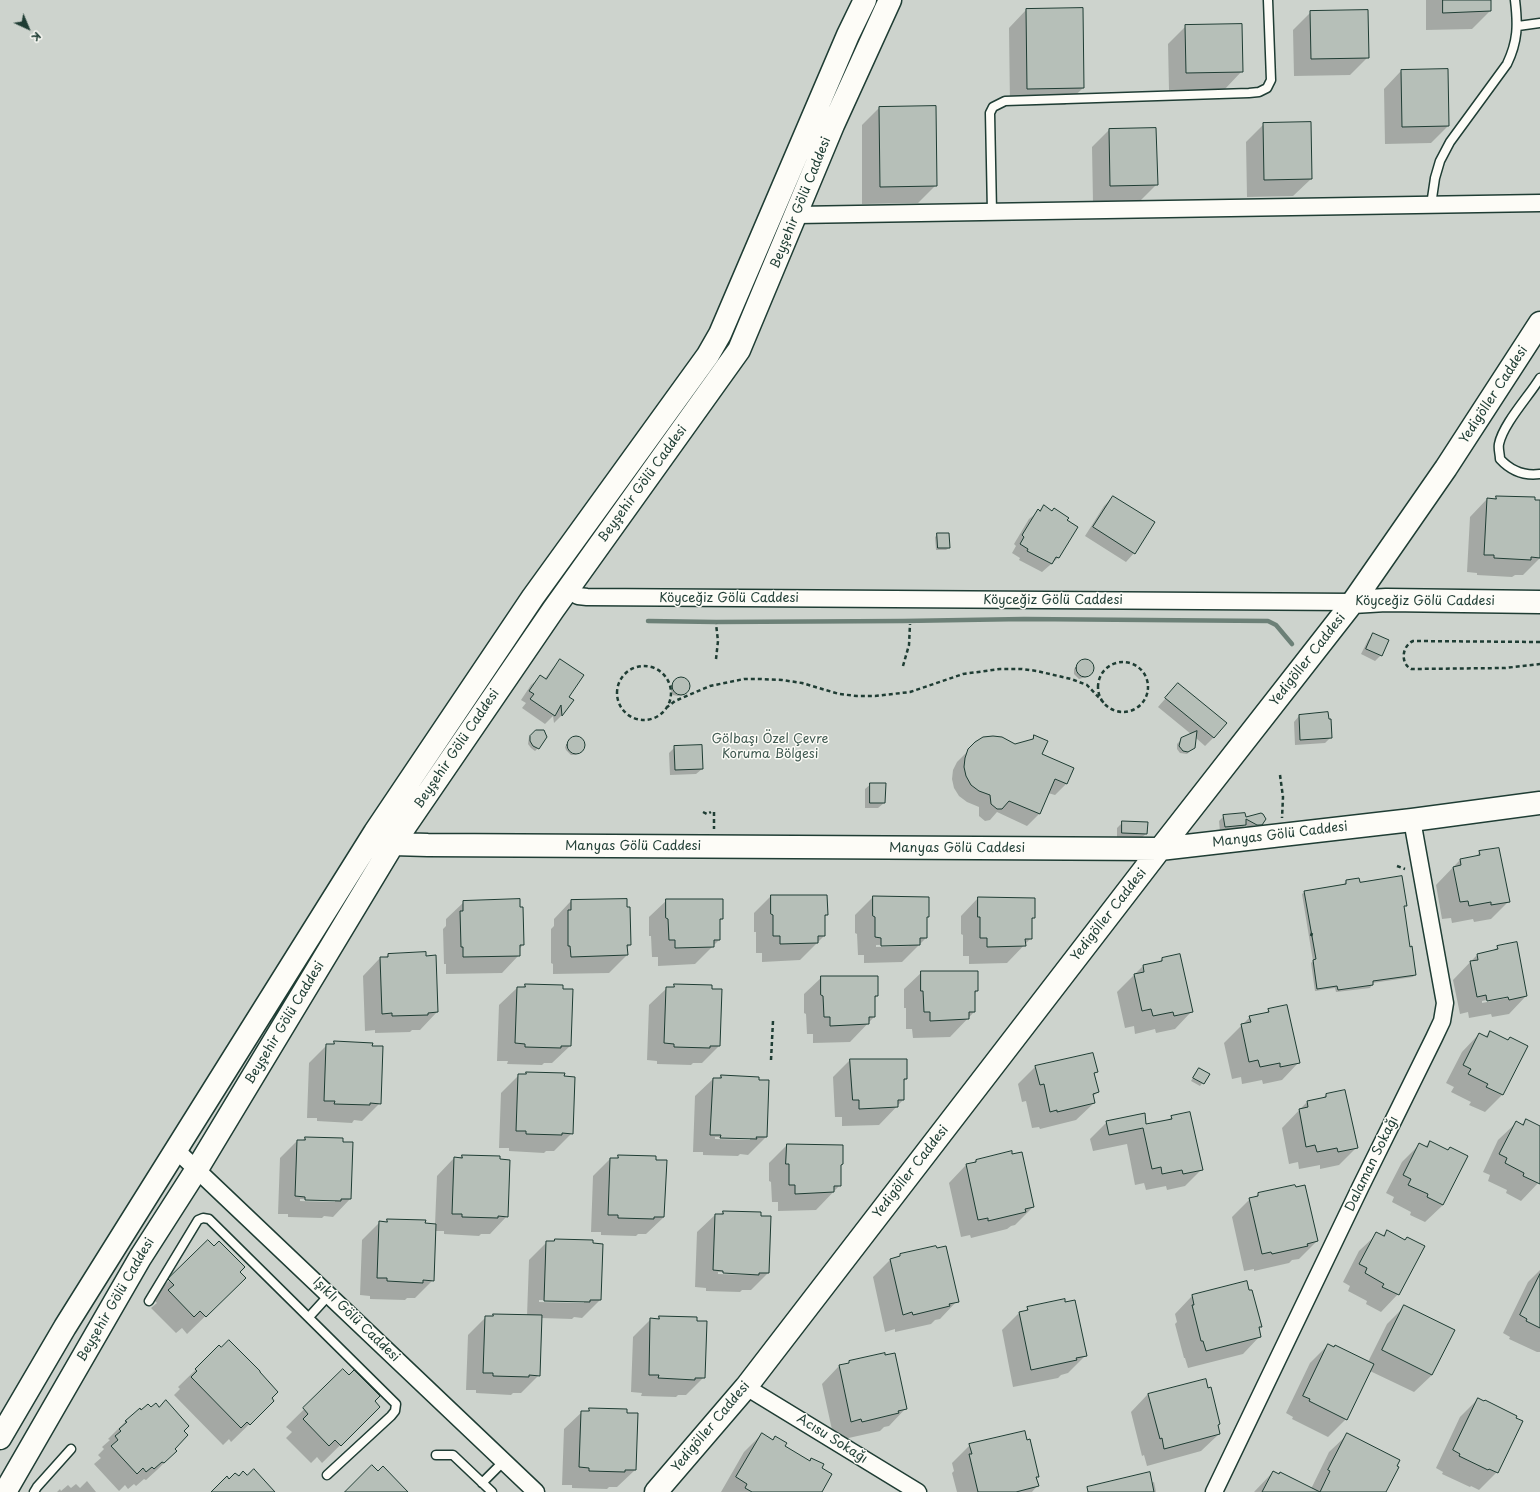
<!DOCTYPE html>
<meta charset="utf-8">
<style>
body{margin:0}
#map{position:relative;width:1540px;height:1492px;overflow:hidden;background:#f0f1eb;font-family:"Playpen Sans",sans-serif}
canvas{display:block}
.north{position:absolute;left:8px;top:8px;width:40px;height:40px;-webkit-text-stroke:3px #fdfcf7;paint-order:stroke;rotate:136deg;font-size:11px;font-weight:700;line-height:16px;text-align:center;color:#1f3d34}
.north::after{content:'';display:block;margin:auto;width:14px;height:18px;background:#1f3d34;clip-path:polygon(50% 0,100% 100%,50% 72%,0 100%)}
</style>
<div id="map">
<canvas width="1540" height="1492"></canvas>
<div class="north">K</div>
</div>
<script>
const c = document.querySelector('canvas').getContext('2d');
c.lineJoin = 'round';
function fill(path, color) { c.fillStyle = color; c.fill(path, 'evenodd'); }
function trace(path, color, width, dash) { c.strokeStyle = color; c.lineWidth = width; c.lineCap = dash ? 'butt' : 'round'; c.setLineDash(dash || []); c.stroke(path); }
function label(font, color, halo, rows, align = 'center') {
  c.font = font + ' "Playpen Sans",sans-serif'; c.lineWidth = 3; c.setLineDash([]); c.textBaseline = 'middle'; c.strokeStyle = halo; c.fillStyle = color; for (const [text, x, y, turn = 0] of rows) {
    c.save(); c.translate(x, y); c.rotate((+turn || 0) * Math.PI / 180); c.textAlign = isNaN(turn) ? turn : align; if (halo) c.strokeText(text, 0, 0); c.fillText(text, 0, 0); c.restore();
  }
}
const green = new Path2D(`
 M0,0H1540V1492H0Z`);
const shadow = new Path2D(`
 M1426,0H1490V11L1472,29L1426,30Z
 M1026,10L1083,88L1065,105L1010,106L1009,28Z
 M1311,12L1368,57L1350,75L1294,76L1293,30Z
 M1186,26L1242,71L1225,89L1169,90L1168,44Z
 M1401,71L1448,126L1431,143L1385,144L1384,89Z
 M879,108L936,185L918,203L862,204V125Z
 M1264,124L1311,179L1293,196L1247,197L1246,142Z
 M1109,130L1157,184L1139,202L1093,203L1092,147Z
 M1113,497L1134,553L1126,562L1085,536L1104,506Z
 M1497,497L1540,501V558L1523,575H1515L1512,577L1477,575V573L1467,572L1470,517L1487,499H1494Z
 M1044,507L1077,527L1058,558L1042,572L1019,560L1020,558L1012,553L1016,546L1014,544L1029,519Z
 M938,534L949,548L946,550H936L935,537Z
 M1373,635L1381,655L1375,661L1361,654L1368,640Z
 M561,660L567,697L572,701L562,715L554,723L553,716L545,724L522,708L526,703L521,700L531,685L540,677L544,680L552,669Z
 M1083,661H1088L1091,665L1092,670L1086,677L1079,679L1074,674V669Z
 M682,678L686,680L688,687L683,695L678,696L673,695L670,688L672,684Z
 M1178,684L1214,737L1205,746L1196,738L1195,745L1187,754L1180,753L1177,749V744L1181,740L1191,734L1158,707Z
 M1299,716L1331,737L1325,743L1295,745L1294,722Z
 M532,734L538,748L535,751L531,748L528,744L529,737Z
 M1035,736L1041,755L1066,784L1055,795L1048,793L1039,814L1027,826L997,812L990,820L985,821L979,816V807L967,802L959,796L954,788L952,779L953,770L957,762L976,743L1015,745L1030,741Z
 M574,737L579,738L583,741V749L575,755H571L566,750L565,747L570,740Z
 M675,747L702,769L696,774L670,775L669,753Z
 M871,784L884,803L878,808H865V789Z
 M1224,816L1245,818L1262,823L1252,826L1253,828L1261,825L1252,829L1245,825L1241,829L1220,832L1219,821Z
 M1123,822L1146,834L1140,839L1117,838V828Z
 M1480,852L1509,901L1491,919L1474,922L1473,919L1452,923L1451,918L1442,919L1436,885L1460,860L1475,857Z
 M1346,881L1359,883L1405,905L1403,908L1409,948L1415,974L1413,977L1372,983V985L1370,988L1336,992L1335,988L1315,991L1311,963L1313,961L1302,894L1305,892L1344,886V884Z
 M771,896L827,915L824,917V936L800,960L762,962V953H756V932H754V913Z
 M873,897L928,898V916L926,919V938L902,962L864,963V955H858L857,934L855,933V915ZM909,944V946L876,947V945Z
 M978,898L1034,917L1031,920V938L1007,963L969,964V956H963V935L961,934V916Z
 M667,900L722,919L719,921V940L695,964L658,966V957H652L651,936H649V917Z
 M571,901L630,945L627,948V955L609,973L553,974V964L551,963V929L554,926V919Z
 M464,902L523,945L519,949V955L502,973L446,974V964H444L443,929L446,926V919Z
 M1498,947L1526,996L1509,1014L1492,1017L1491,1014L1469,1018L1468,1012L1460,1014L1453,980L1478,954L1493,951ZM1507,996V998L1482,1003V1001Z
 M388,955L437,1012L420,1030H412L410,1032L375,1033V1030L365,1031L363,976L380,958H385Z
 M1162,959L1192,1011L1175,1029L1156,1033L1155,1029L1135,1034L1134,1026L1125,1028L1117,992L1143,966L1158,963Z
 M922,972L977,991L974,994V1012L950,1037L913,1038L912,1029H906V1008H904V989Z
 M822,977L877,996L874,999V1017L850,1042L813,1043V1034H807L806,1014L804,1013V994Z
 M525,985L570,1046L552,1063H544L542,1065L507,1064L508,1061H497L499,1005L517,988H522Z
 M675,985L719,1046L702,1063H693L691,1065L657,1064V1061L647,1060L649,1005L667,988H672Z
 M1269,1010L1299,1062L1282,1080L1263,1084L1262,1080L1242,1084L1241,1077L1232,1079L1224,1043L1250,1017L1265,1014Z
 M1490,1032L1507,1041L1526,1046L1502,1095L1485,1112L1469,1105L1471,1102L1451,1092L1454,1087L1446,1083L1462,1052L1479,1034L1485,1037Z
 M335,1042L380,1103L362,1121L354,1120L352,1123L317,1121V1118H307L309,1063L327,1045H332Z
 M850,1060L906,1079L903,1082V1100L879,1125L842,1126V1117H835L833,1077Z
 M1036,1066L1097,1071L1094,1074L1098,1092L1092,1097L1094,1103L1076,1120L1040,1129L1039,1127L1032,1128L1026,1101L1022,1102L1018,1084Z
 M1197,1071L1209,1074L1200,1086L1191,1081Z
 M527,1073L572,1133L554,1151H546L544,1153L509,1151V1148H499L501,1093L519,1075H524Z
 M721,1076L766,1137L748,1155L740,1154L738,1156L703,1155V1152H693L695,1096L713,1079H718ZM715,1137L750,1138V1140L715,1139Z
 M1326,1095L1357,1147L1339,1165L1320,1169V1165L1299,1169L1298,1162L1289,1164L1282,1128L1307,1102L1322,1099Z
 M1172,1117L1202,1169L1185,1186L1167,1190L1166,1186L1146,1190L1144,1183L1135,1185L1127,1144L1093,1151L1090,1139L1107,1122L1146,1126L1167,1121Z
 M1526,1121L1540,1128V1181L1521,1201L1506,1193L1507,1190L1488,1181L1490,1175L1483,1172L1498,1140L1516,1123L1521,1125Z
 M305,1138L352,1143L350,1199L333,1217L324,1216L322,1218L288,1217V1214H278L280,1158L297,1141H302ZM300,1199L335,1200V1202L300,1201Z
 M1430,1142L1443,1205L1425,1222L1410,1215L1411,1212L1392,1202L1394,1197L1386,1193L1402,1162L1420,1144L1425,1147Z
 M787,1145L842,1146V1164L840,1167V1185L816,1210L778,1211V1202H772L771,1182L769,1181V1163Z
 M462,1156L507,1216L490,1234H481L479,1236L444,1234V1231H434L433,1280L415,1298H407L405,1300L370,1299V1296L360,1295L362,1240L380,1222L385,1223L388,1220L435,1225L437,1176L454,1158H459Z
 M619,1156L664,1217L646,1234H638L636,1236L601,1235V1232H591L593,1176L610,1159H616Z
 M976,1160L1033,1207L1015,1225L1011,1226L1007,1229L971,1238L970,1235L961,1237L949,1183L966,1165L973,1163Z
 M1258,1194L1317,1241L1299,1259L1292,1260L1289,1263L1254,1271V1269L1244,1271L1232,1217L1250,1199L1255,1198Z
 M723,1212L768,1273L751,1290H742L740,1292L706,1291V1288L695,1287L697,1232L715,1215H720ZM718,1272L753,1273V1275L718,1274Z
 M1387,1232L1398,1294L1381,1312L1366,1304L1367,1301L1348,1291L1350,1286L1343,1282L1359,1251L1377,1234L1382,1236Z
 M555,1240L602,1245L600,1300L582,1318L574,1317L572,1319L541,1318L539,1375L521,1393H513L511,1395L476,1393V1390H466L468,1335L486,1317H491L494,1315L527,1316L529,1260L547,1242H552ZM539,1300L584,1301V1303L539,1302Z
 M208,1241L238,1272L227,1295L187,1334L182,1328L176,1333L151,1308L157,1303L152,1298Z
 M901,1255L957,1301L940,1319L935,1320L931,1324L895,1332V1329L885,1332L873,1277L891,1259L898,1258Z
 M1540,1270V1352H1537L1509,1339L1510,1337L1503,1333L1528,1282Z
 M1246,1282L1260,1326L1258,1329L1260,1336L1243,1354L1188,1368L1185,1358H1184L1175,1324L1177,1322L1175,1314L1192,1296Z
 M1404,1307L1432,1375L1414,1392L1370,1371L1346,1419L1328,1437L1292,1419L1293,1417L1286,1413L1310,1363L1328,1345L1368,1362L1387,1324Z
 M1028,1308L1085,1356L1068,1373L1061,1375L1058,1378L1013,1387L1002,1330L1019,1313L1024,1312Z
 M659,1317L704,1377L686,1395H678L676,1397L641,1396L642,1393L631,1392L633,1337L651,1319L656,1320Z
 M219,1347L273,1401L231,1442L229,1439L223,1445L174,1395L180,1389L178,1387Z
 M849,1362L906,1408L889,1426L884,1427L880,1431L844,1439L843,1437L834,1439L822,1384L839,1366L847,1365Z
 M343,1371L379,1407L322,1463L317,1457L311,1463L286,1438L292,1432L286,1427Z
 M1148,1394L1219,1424L1217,1426L1219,1434L1201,1451L1147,1466L1144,1455L1142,1456L1131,1412Z
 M1478,1399L1497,1472L1479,1490L1471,1486L1470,1487L1442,1474L1443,1472L1436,1468L1460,1417Z
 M590,1409L635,1470L617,1487H609L607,1489L572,1488V1485H562L564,1429L582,1412H587Z
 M126,1421L183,1431L174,1449L176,1451L158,1469L146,1480L144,1479L136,1486L134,1484L128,1489L125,1485L119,1491L94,1464L101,1458L98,1455L104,1449L102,1447L110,1440L108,1439Z
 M762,1434L773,1440L775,1437L783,1447L809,1461L812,1459L820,1468L821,1492H721L744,1452Z
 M1347,1435L1385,1492H1254L1273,1472L1311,1489L1329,1452Z
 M970,1445L1038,1476L1036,1478L1037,1486L1032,1492H957L952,1473L954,1471L952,1463Z
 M87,1481L96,1492H57L60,1489L61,1491L68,1485L71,1488L76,1484L80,1488Z
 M1154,1482L1156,1492H1089L1151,1483Z`);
const stream = new Path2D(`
 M648,621L716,622L903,621L1024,619L1268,621L1276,625L1292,644`);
const building = new Path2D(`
 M1443,0H1491V11L1443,13Z
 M1083,8L1084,88L1027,89L1026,9Z
 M1368,10L1369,58L1311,59L1310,11Z
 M1242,24L1243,72L1186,73L1185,25Z
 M1448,69L1449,126L1402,127L1401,70Z
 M936,106L937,186L880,187L879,107Z
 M1311,122L1312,179L1264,180L1263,123Z
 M1156,128L1158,185L1110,186L1109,129Z
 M1113,496L1155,522L1135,554L1093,527Z
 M1496,496L1535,497V500H1540V558L1531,557V560L1494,558V555H1484L1487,498L1496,499Z
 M1044,505L1052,511L1054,508L1069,518L1067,520L1078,527L1059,558L1056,557L1052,564L1027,551L1028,549L1020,544L1024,537L1022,535L1038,509L1040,511Z
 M937,533H949L950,548H938Z
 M1373,633L1389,640L1382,656L1366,649Z
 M560,659L584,675L569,697L574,700L562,716L561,705L555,716L530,699L534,694L529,691L540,675L546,679Z
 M1076 668a9 9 0 1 1 18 0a9 9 0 1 1-18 0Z
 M672 686a9 9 0 1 1 18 0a9 9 0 1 1-18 0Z
 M1178,683L1227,723L1214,738L1165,698Z
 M1328,712L1329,719H1331L1332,738L1300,740L1299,715Z
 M536,730H544L547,737L539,749L533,746L530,741V736Z
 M1197,731L1195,748L1188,752L1183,751L1179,746L1181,738Z
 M1034,735L1048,741L1042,754L1074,768L1067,784L1055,779L1040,814L1009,801L1002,809H997L991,804L990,795L979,791L971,785L966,776L964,767L965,758L968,749L975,742L983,737L993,736L1002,737L1015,744L1033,739Z
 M567 745a9 9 0 1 1 18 0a9 9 0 1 1-18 0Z
 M702,745L703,769L675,770L674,746Z
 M870,783H886L885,803H870Z
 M1245,813L1246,817L1261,813L1263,814L1266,819L1262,825H1257L1246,819V825L1225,827L1223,815Z
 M1122,821L1148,822L1147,834L1122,833Z
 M1499,848L1510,902L1491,905V902L1469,906L1468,901L1460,902L1453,867L1461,865L1460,859L1480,855L1479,851Z
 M1402,876L1407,906H1404L1410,947L1412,946L1416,975L1373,981V985L1338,990L1337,986L1317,989L1313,960L1316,959L1304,891L1346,884V880L1359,878L1360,882Z
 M771,895H827L828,915H825V936H818V943L780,944V936H773V915L771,914Z
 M873,896L929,897V917H927V938H920V945L881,946V938L875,937V917L873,916Z
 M978,897L1035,898V918H1032V939H1025L1026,946L987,947V938H980V917H978Z
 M520,899V907H523L524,945H520V956L463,957V947H461L460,911H463V901Z
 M627,899V907H630L631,945H627L628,955L571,957L570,946H568V910H571V900Z
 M666,899H723V919H720V940H714V947L675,948V940H669L668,919L666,918Z
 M1517,942L1527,996L1509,1000L1508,997L1487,1001L1486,995L1477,997L1470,961L1478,960L1477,954L1498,949L1497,946Z
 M426,952V956L436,955L438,1012L428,1013V1015L392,1016V1013L382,1014L380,957H388V954Z
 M1180,954L1193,1012L1174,1016L1173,1012L1153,1016L1151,1009L1142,1011L1134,974L1144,972L1143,965L1162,961V958Z
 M921,971H978V991H975V1012H969V1019L930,1021V1012H924L923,991H921Z
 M821,976H878V996H875V1017H869V1024L830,1026V1017H824L823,996L821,995Z
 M525,984L563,985V989H573L571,1046H561V1048L525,1047V1044L515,1043L517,987H525Z
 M674,984L712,985V989H722L720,1046H710V1048L674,1047V1044L664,1043L666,987H674Z
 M1287,1005L1300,1063L1280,1067V1063L1260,1067L1258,1060L1249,1062L1241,1024L1251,1022L1249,1016L1269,1012L1268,1009Z
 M1490,1031L1508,1040L1510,1037L1528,1046L1503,1095L1486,1087L1488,1084L1468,1074L1471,1069L1463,1065L1479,1033L1487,1037Z
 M334,1041L373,1043L372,1046H383L381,1104L370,1103V1105L334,1104L335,1101H324L326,1044H334Z
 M1093,1053L1098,1072L1094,1073L1099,1092L1093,1094L1095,1103L1057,1112V1110L1050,1112L1044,1084L1040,1085L1035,1066Z
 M850,1059H907V1079H904V1100H898V1107L859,1109V1100H853Z
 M1199,1068L1210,1074L1204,1084L1193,1078Z
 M526,1072L565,1073L564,1076L575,1077L573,1134L562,1133V1135L526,1134V1131H516L518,1074H526Z
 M721,1075L759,1077V1080H769L767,1137H756L757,1139L720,1138L721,1135H710L713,1078H721Z
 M1345,1090L1358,1148L1338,1152L1337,1148L1317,1152L1315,1145L1306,1147L1299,1109L1308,1107L1307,1101L1326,1097V1094Z
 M1190,1112L1203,1170L1183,1174L1182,1170L1162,1174L1161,1167L1152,1169L1143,1128L1109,1135L1106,1121L1145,1113L1146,1124L1172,1119L1171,1116Z
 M1526,1119L1540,1126V1184L1523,1176L1524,1173L1505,1163L1507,1158L1499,1154L1516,1121L1523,1125Z
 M305,1137L343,1138V1142H353L351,1199H341V1201L305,1200V1197L295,1196L297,1140H305Z
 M1430,1141L1448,1150L1450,1147L1468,1156L1443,1205L1427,1197L1428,1194L1408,1185L1411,1179L1403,1175L1419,1143L1427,1147Z
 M787,1144L843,1145V1164L841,1165V1186H834V1192L795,1194V1185H789V1164H786Z
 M1012,1151V1154L1022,1152L1034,1207L1025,1209L1026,1212L988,1221V1218L978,1220L966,1164L976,1162V1160Z
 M462,1155L500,1156V1159L510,1160L508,1217L498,1216V1218L462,1217V1214H452L454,1157L462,1158Z
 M618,1155L656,1156V1160H667L664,1217H654V1219L618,1218V1215H608L610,1158H618Z
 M1295,1185L1296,1187L1305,1185L1318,1241L1307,1244L1308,1246L1272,1254L1271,1252L1262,1254L1249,1198L1258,1196V1193Z
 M723,1211L761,1212V1216H771L769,1273H759V1275L723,1273V1271L713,1270L715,1214H723Z
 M387,1219L426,1220L425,1223L436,1224L434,1281L423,1280V1283L387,1281V1278H377L379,1221L387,1222Z
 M1387,1230L1405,1240L1407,1237L1425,1246L1399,1295L1382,1287L1384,1284L1365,1273L1367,1268L1359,1264L1376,1232L1384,1236Z
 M555,1239L593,1240V1243L603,1244L601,1300H590V1302L544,1301L546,1241H554Z
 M208,1240L214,1246L219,1241L245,1267L240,1272L246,1278L206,1317L200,1311L194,1317L168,1290L174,1285L168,1279Z
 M936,1246L937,1248L946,1246L959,1302L949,1304L950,1306L913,1315L912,1312L903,1315L890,1259L900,1256V1254Z
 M1540,1274V1328L1526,1321L1527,1319L1520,1315Z
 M1247,1281L1249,1290H1252L1262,1327H1259L1261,1337L1206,1351L1203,1341H1201L1192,1305H1194L1192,1295Z
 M1065,1299V1302L1075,1300L1087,1356L1076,1358L1077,1360L1031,1370L1019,1312L1028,1310L1027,1307Z
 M1404,1305L1455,1330L1432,1375L1382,1350Z
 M493,1314L542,1315L540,1376L529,1375V1377L493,1376V1373H483L485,1316H493Z
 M659,1316L697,1317V1321H707L705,1378H695V1380L658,1378L659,1375H649L650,1318L659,1319Z
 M229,1340L260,1371V1372L278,1392L272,1398L274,1401L250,1425L247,1422L241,1428L191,1377L197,1371L195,1369L219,1345L221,1347Z
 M1328,1344L1334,1347L1335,1345L1374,1364L1347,1420L1309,1401L1310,1399L1303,1396Z
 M885,1353V1355L895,1353L907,1409L898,1411L899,1413L862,1422L861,1419L851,1422L839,1365L849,1363V1361Z
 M343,1369L349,1375L354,1370L380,1396L375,1401L380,1407L341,1446L335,1440L329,1446L303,1419L308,1414L303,1408Z
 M1206,1379L1208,1388L1211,1387L1220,1424L1218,1425L1220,1434L1164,1449L1162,1438L1160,1439L1148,1394Z
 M1478,1398L1484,1401L1485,1400L1517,1416L1516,1418L1523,1421L1498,1473L1489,1469L1488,1470L1459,1456L1460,1454L1453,1450Z
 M166,1400L189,1426L184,1431L188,1435L175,1449L177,1451L164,1463L162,1462L154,1469L152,1467L146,1472L143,1468L137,1474L111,1446L118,1440L115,1436L121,1431L119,1429L127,1422L125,1421L140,1408L141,1410L148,1404L151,1407L156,1403L159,1407Z
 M589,1408L627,1409V1413H638L636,1470H625V1472L589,1471V1468L579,1467L581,1411H589Z
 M1025,1431L1027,1440L1030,1439L1039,1477H1036L1039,1486L1016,1492H978L969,1454H972L969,1444Z
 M762,1433L773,1440L775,1436L787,1443L785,1446L810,1461L811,1458L824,1464L822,1468L832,1474L822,1492H752L745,1488L747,1484L736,1477Z
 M1347,1433L1400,1460L1397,1466L1399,1467L1386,1492H1262L1273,1471L1279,1474L1280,1472L1320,1492L1330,1471L1328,1470Z
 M372,1465L378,1471L383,1466L408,1492H345Z
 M254,1469L275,1492H211L227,1476L229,1479L235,1473L239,1476L243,1471L247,1475Z
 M1150,1472L1154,1492H1088L1087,1487Z`);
const path = new Path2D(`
 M1540,642L1413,641C1402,646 1400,663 1411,669L1505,668L1540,664
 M716,659L718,641L716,624
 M1098 687a25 25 0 1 1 50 0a25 25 0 1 1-50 0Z
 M903,666L909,645L910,624
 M617 693a27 27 0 1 1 54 0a27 27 0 1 1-54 0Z
 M666,708L675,701L710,686L744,679H760L782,680L802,683L839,694L857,696H875L910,692L963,674L1000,669H1022L1037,671L1071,679L1087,685L1104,703
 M1280,775L1283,797L1282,818
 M703,812L707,814L711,812
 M714,812V829
 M1397,866L1405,869
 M1311,936L1312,933
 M771,1060L773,1021`);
const lane = new Path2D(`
 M1518,26L1540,23
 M1431,205L1435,178L1440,161L1450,142L1507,64C1518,41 1518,25 1515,0
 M992,212L990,113L993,107L1005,101L1249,93L1259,92L1267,88L1271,80L1268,0
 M1540,378C1529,396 1503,424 1499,444C1498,449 1500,454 1500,459C1511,471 1525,476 1540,474
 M149,1301L198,1220L203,1218L209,1219L396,1404L395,1411L391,1416L327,1475
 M309,1317L329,1295
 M436,1455H453L492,1492
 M482,1483L504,1461
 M34,1492L37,1487L71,1449`);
const street = new Path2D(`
 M796,215L1540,203
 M567,590L578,596L587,597L1353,602
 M175,1149L536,1492
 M746,1387L918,1492
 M1214,1492L1360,1188L1434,1038L1442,1021L1445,1003L1412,820`);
const secondary = new Path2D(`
 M1353,602L1386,600L1540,602
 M384,837L393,844L428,845L1160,849L1412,820L1540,803
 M0,1438L65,1327L375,832L533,597L708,355L720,334L848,35L865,0
 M5,1492L140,1258L197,1169L393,844L553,610L739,350L833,125L890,0
 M656,1492L746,1387L1160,849L1353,602L1446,468L1540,323`);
const streetNames = [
 ["Beyşehir Gölü Caddesi",801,203,-68],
 ["Yedigöller Caddesi",1494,395,-57],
 ["Beyşehir Gölü Caddesi",643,484,-54],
 ["Köyceğiz Gölü Caddesi",729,598],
 ["Köyceğiz Gölü Caddesi",1053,600],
 ["Köyceğiz Gölü Caddesi",1425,601],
 ["Yedigöller Caddesi",1308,660,-52],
 ["Beyşehir Gölü Caddesi",457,749,-56],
 ["Manyas Gölü Caddesi",1280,835,-7],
 ["Manyas Gölü Caddesi",633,846],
 ["Manyas Gölü Caddesi",957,848],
 ["Yedigöller Caddesi",1109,915,-52],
 ["Beyşehir Gölü Caddesi",285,1023,-59],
 ["Dalaman Sokağı",1372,1164,-64],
 ["Yedigöller Caddesi",911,1172,-52],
 ["Beyşehir Gölü Caddesi",116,1300,-60],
 ["Işıklı Gölü Caddesi",356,1320,44],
 ["Yedigöller Caddesi",711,1427,-50],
 ["Acısu Sokağı",832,1439,32]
];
const parkNames = [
 ["Gölbaşı Özel Çevre",770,739],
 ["Koruma Bölgesi",770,754]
];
fill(green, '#cdd3cd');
fill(shadow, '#0003');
trace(stream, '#6c8077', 4.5);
fill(building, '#b6bfb8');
trace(building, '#1f3d34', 1);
trace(lane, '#1f3d34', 11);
trace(street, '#1f3d34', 19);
trace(secondary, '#1f3d34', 25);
trace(path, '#1f3d34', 2.5, [4, 3]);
trace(lane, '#fdfcf7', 8);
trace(street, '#fdfcf7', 16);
trace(secondary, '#fdfcf7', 22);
label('13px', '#1f3d34', '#fdfcf7', streetNames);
label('13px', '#425b53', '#fdfcf7', parkNames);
</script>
